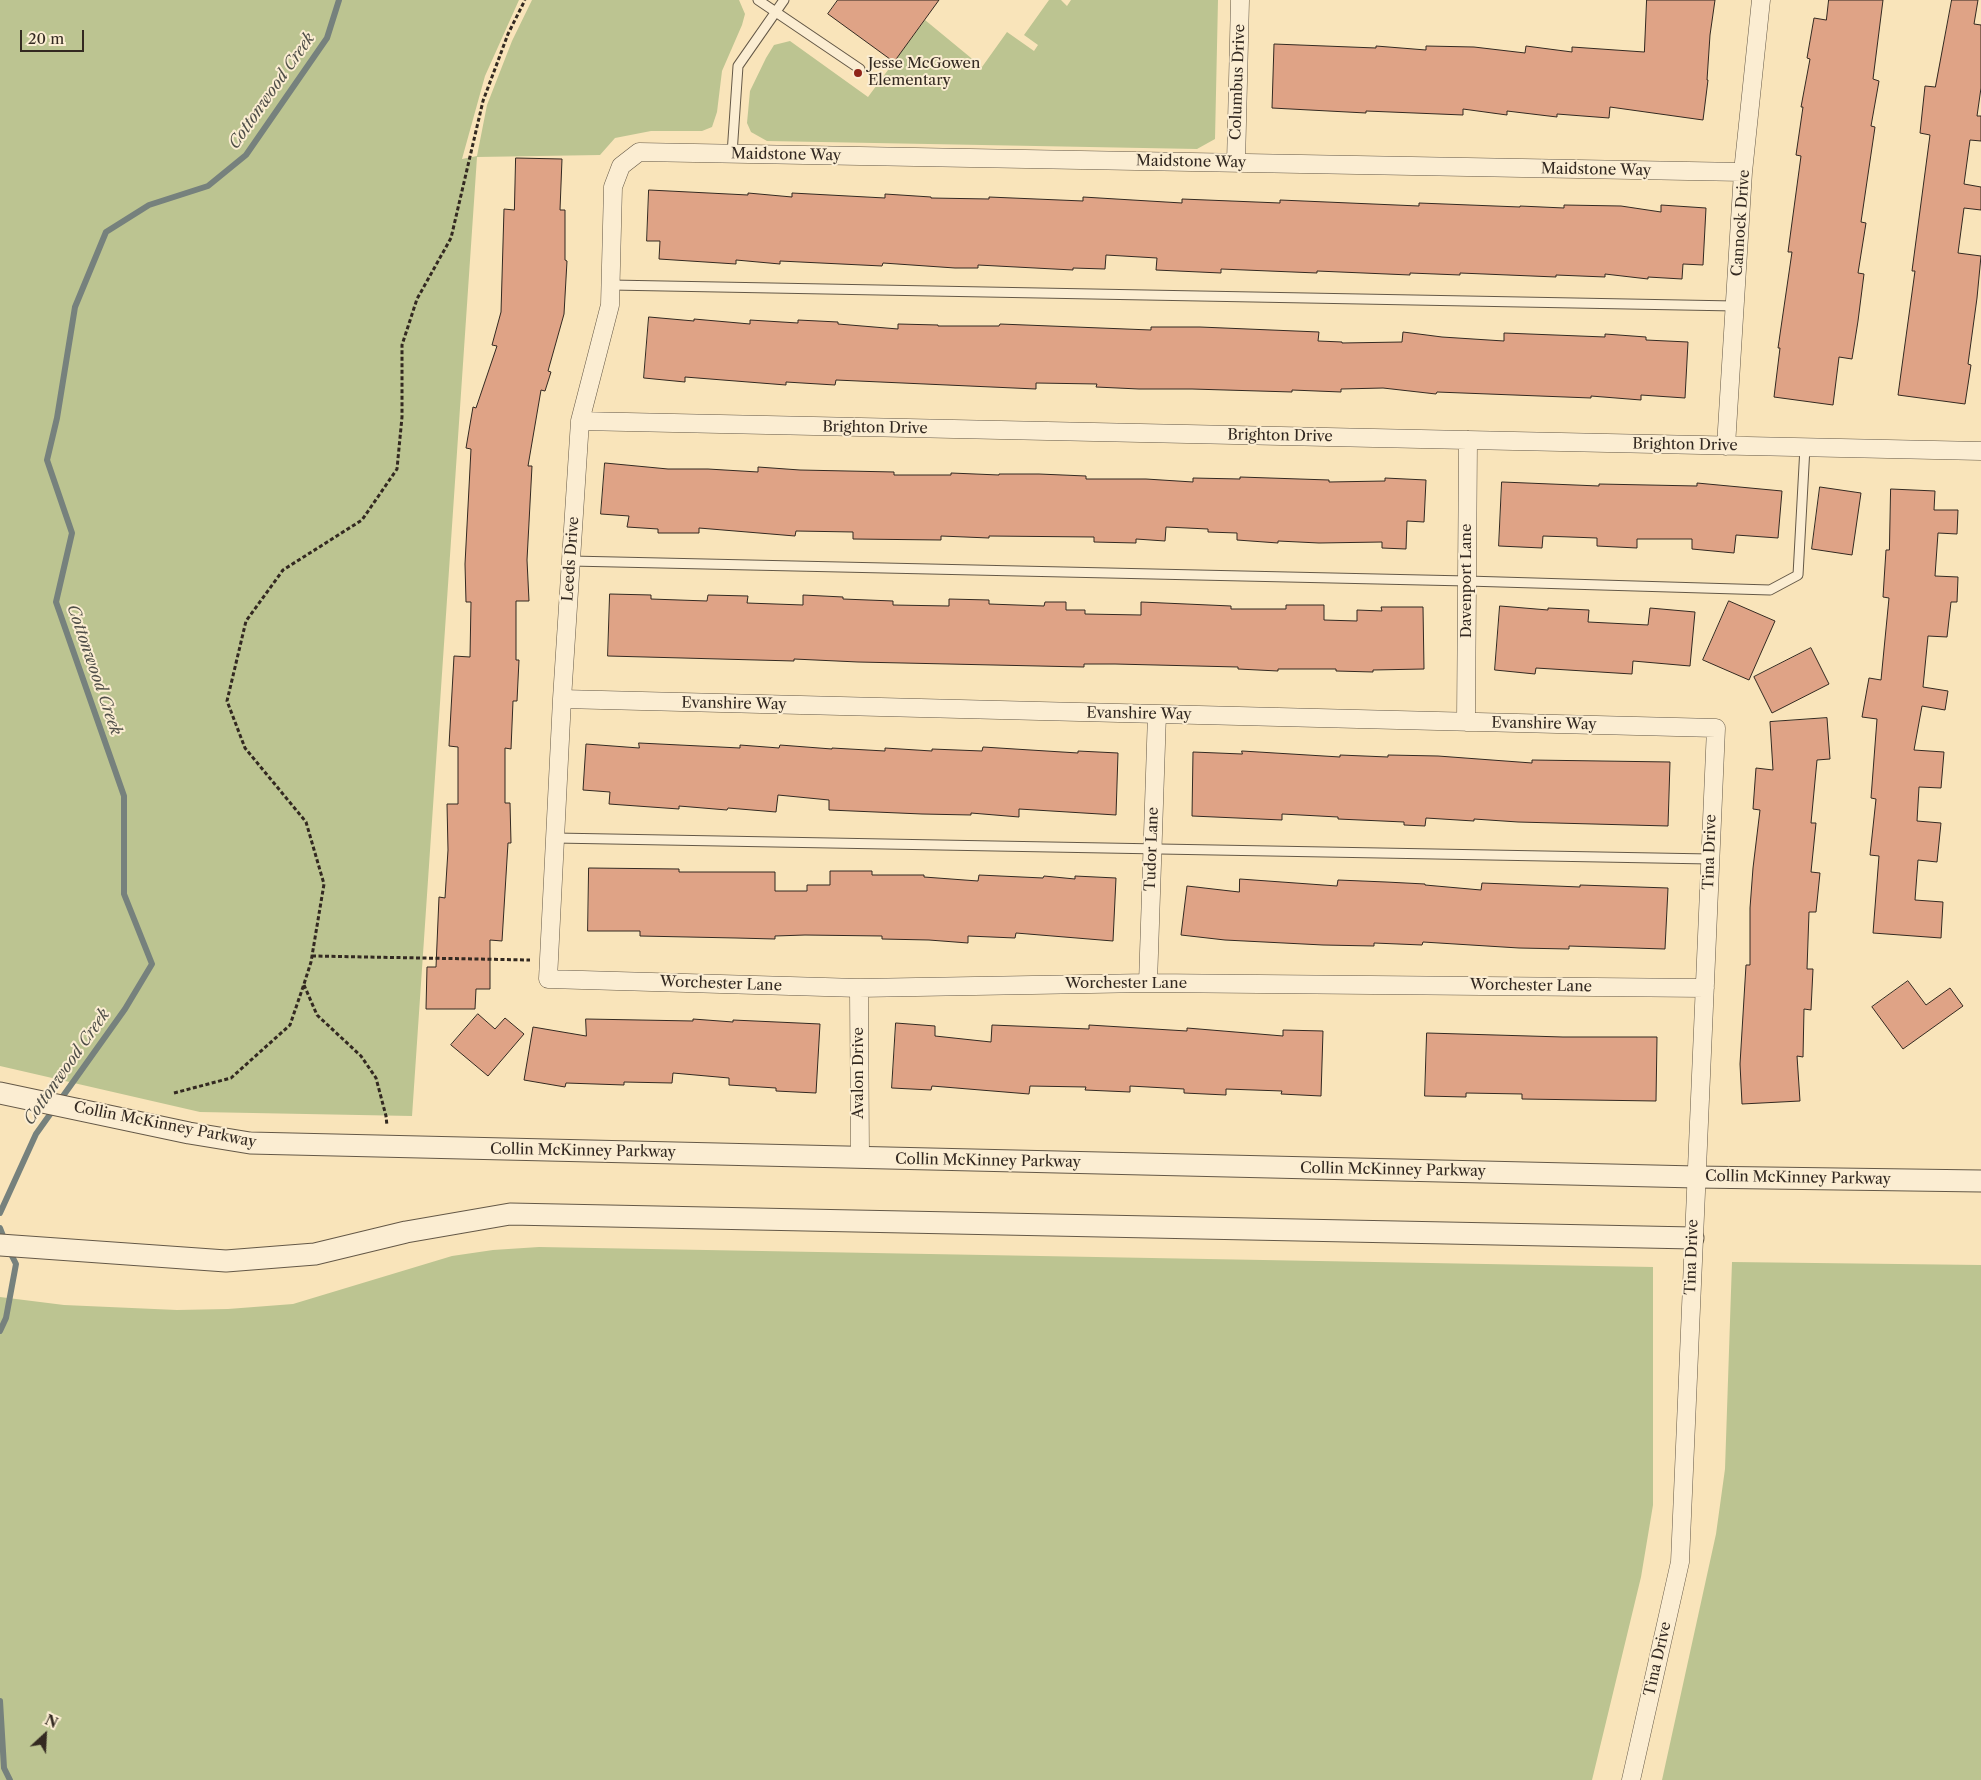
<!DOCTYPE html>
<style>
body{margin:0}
#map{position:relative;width:1981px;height:1780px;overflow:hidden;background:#f9e4ba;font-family:"Libre Caslon Text",serif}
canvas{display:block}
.north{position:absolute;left:20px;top:1710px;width:50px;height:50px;-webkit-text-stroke:4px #fbedd2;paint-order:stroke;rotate:25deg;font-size:14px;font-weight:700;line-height:20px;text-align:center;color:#332921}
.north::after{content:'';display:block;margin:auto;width:18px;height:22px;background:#332921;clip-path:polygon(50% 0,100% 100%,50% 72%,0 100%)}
.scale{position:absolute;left:20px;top:30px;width:64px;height:22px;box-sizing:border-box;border:2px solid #332921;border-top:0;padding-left:6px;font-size:15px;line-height:18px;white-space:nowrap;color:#332921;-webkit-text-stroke:4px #fbedd2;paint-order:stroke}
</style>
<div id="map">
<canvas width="1981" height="1780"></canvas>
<div class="north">N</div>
<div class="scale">20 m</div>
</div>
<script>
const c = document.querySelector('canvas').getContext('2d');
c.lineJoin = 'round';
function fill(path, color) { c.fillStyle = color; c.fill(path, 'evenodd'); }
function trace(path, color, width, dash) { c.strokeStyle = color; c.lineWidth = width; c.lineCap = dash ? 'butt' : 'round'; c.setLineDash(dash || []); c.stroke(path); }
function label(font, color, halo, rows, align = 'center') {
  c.font = font + ' "Libre Caslon Text",serif'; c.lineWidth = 4; c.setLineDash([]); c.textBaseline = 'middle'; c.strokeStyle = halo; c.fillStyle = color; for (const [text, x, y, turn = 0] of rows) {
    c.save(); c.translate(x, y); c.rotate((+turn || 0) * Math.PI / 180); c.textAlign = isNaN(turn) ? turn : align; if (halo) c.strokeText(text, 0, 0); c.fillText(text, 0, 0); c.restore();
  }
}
const green = new Path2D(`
 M0,0H519L485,76L462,159L477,156L487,105L512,41L532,0H739L745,14L742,25L722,71L717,112L712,127L702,131H651L615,138L600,155L477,157L412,1116L200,1112L0,1066Z
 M1049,0H1061L1067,6L1071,0H1218L1215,139L1197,149L767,141L751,132L747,123L750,91L766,58L774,45L790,41L868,97L925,20L982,67L1007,32L1034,51L1038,45L1024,35Z
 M539,1247L1653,1267V1505L1641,1577L1592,1780H0V1297L64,1305L177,1310L228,1309L293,1304L452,1256L493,1250Z
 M1732,1262L1981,1265V1780H1662L1716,1534L1725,1469Z`);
const stream = new Path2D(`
 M0,1213L36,1134L125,1009L152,964L124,894V796L56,602L72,533L47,460L57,418L75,307L106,232L149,205L208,186L246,155L327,38L339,0
 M0,1228L5,1241
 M0,1331L6,1318L16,1264L9,1250
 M0,1701L4,1768L10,1780`);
const building = new Path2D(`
 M838,0H939L894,62L828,14Z
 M1647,0H1715L1710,35L1707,80H1708L1703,120L1610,107L1609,118L1557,114V117L1507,111V115L1463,109V115L1366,111V113L1272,108L1274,44L1376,48V46L1426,50V46L1474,47L1525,53L1526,46L1572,52V47L1644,52Z
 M1829,0H1883L1873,79L1879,81L1871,126L1875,127L1861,222L1866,223L1858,273L1864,274L1858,321L1852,359L1839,357L1833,405L1774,397L1780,348H1778L1792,252H1788L1801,156L1796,155L1803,107H1801L1810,59L1807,58L1814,18L1826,20Z
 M1952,0H1978L1974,24L1981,25V88L1977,116H1981V141L1970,140L1964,184L1981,187V210L1964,208L1958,253L1981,256L1977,298L1968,364L1971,365L1965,404L1898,395L1915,271H1912L1930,135L1920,133L1925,86L1935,87Z
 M516,158L562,159L560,210H565V260L567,261L564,314L548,371L551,372L545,391L541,390L528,466H532L527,560L529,601H516V660H519L517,701H513L511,749L505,748V803H510L511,843H508L502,941L490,940V989H476L475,1009H426L427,967H436L439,897L445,898L448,850L447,804H458V747L449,746L454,656L470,657L471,602H466L465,564L471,449L466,448L473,407L476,408L497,346L492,345L501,312L504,209L514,210Z
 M649,190L748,195V193L792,197V193L885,198V194L931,197V198L989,199V197L1083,201V197L1182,203V199L1280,203V200L1419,206V203L1520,207V206L1564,208V205L1621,206L1661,212V205L1706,208L1703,265L1683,264L1682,279L1648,277V279L1605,274V277L1556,275V277L1460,273V275L1410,273V275L1317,271V273L1221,269V273L1156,270L1157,258L1106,255L1105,269L1073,268V270L978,265V268H955L883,263L882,266L780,261V264L736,260V264L659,259L660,241H647Z
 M649,317L694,321V319L750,324V320L798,323V320L838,322V324L898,329V324L938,325V326H999L1000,324L1151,330V327H1200L1319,332L1318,341L1342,342V343L1402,342L1403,332L1442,337L1504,341V333L1605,337V334L1646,337V340L1688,342L1685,398L1641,395V400L1591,396V398L1437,392L1436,394L1383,388L1341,389V392L1292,390V392L1192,389H1139L1096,387L1097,384L1036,383V389L836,380L835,385L786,382V385L685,377V382L644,378Z
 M605,463L668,469H708L758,472V467L800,470L894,472V475H951V473L999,475V474H1039L1086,476V479H1146L1193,482V478L1240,479V477L1329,480V482L1385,481V478L1426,480L1424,522L1407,521L1406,549L1382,548V542L1319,543L1278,541V543L1237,540V533L1208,532V529L1166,527L1165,541L1136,539V543L1094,542V537L989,536V538L941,536V540L853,539V532L796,531L795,536L699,528V533H658V529L627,527L629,516L601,514Z
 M1502,482L1599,486V484L1697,486V483L1782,491L1778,538L1736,535L1734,553L1692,549V539H1637V548L1597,546V538L1543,536L1542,548L1499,546Z
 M1820,487L1861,493L1852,555L1812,549Z
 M1891,489L1935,491L1934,510H1958L1957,534L1938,533L1935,576L1958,577L1957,602H1951L1947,637L1928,636L1923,687L1948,691L1945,710L1922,706L1914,750L1944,752L1941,788L1919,787L1917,821L1941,823L1937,862L1918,860L1915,900L1943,902L1941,938L1873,933L1879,856L1870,855L1876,799L1871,798L1877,719L1862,717L1869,678L1881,680L1889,598L1883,597L1886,550H1889Z
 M610,594L651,595V599L707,601L708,595L748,596L747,603L803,605V595L843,597V599L893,601V605L949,606V599L989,600V604L1044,606L1045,602H1066V610H1085V614L1141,615V602L1231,606V609H1286V605H1324V620L1357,621V610L1382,611L1381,607H1423L1424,669L1373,670V672L1336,671V669H1278V671L1238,669V667L1115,664H1084V667L858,662L794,659V661L608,656Z
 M1729,601L1775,621L1749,680L1703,660Z
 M1500,606L1548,610V608L1589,610L1588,622L1648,625L1650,608L1695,612L1690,666L1633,661L1632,674L1536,668L1535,674L1495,670Z
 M1811,648L1829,684L1772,713L1754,677Z
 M1827,718L1830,759L1817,760L1811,823H1816L1811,872L1820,873L1816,912H1809L1807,969H1813L1811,1010L1804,1009L1803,1057L1797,1056L1800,1101L1742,1104L1740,1064L1746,965H1750V908L1753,868L1760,810L1753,809L1756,768L1773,770L1770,722Z
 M639,743L740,748V745L779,748L780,745L832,749V748L885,751V748L932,751V749L982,751L983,747L1078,753V751L1118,753L1116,815L1019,809V817L971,813V815L922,814L829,810V800L778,795L776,812L728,808L727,810L679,806V809L609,804L610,792L583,790L586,744L639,748Z
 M1242,751L1340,757V755L1388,757V755L1438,756L1532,763V760L1670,762L1668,826L1518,822L1474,819V821L1426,818L1425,826L1404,825V822L1338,819V817L1282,814V820L1192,816L1193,752L1242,754Z
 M589,868L679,869V872H775V891H807V885H830V871H872V875H924V877L978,881L979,875L1043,878L1044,876L1075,879V876L1116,878L1113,941L1016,933L1015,938L968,936V943L929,940L882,939V936L805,935L775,936V939L736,938L640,936V931H588Z
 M1240,879L1337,886L1338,880L1386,882L1425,884V885L1481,890L1482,883L1580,887V885L1668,888L1665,949L1569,946V949L1519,948L1423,942L1422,945L1374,943V946L1323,945L1225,940L1181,935L1187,886L1239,892Z
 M1908,981L1926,1005L1950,988L1963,1006L1903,1049L1872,1007Z
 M478,1014L495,1029L505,1018L524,1034L488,1076L451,1045Z
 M586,1019L693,1021V1019L733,1022V1020L820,1024L816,1093L776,1091V1088L729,1085V1078L673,1073L672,1083L624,1082V1085L566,1083L565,1087L524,1080L533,1027L586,1036Z
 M896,1023L935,1026V1036L991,1042L992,1025L1089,1029V1025L1187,1031V1028L1283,1036V1030L1323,1031L1321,1096L1281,1094L1282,1091L1226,1089V1095L1184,1093V1089L1130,1086V1092L1085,1090L1086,1087L1030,1086L1029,1094L932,1086L931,1090L892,1088Z
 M1427,1033L1563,1037H1657L1656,1101L1522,1099V1094L1466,1093V1097L1425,1096Z`);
const path = new Path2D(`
 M312,956L530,960
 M304,985L317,1015L361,1056L376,1078L386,1116L387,1126
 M174,1093L231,1078L290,1025L304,984L311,962L324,884L306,822L245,748L227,701L246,621L283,570L362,520L397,469L402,417V345L417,299L451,238L483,101L508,34L525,0`);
const service = new Path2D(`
 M758,0L860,69
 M732,154L738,66L784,0
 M611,285L1735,306
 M571,561L1467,581L1770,590L1798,575L1805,447
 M555,838L1710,859`);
const minor = new Path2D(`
 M1236,163L1240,0
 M580,421L1981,451
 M1726,446L1743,172L1761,0
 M562,699L1716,728L1680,1562L1631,1780
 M1466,722L1468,440
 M1148,983L1157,714
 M859,988L860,1158
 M1705,988L1148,983L859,988L548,979L562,699L580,421L610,305L613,187L621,166L639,152L1743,172`);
const tertiary = new Path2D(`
 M0,1093L189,1133L250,1143L1696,1177L1981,1181
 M0,1245L226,1261L315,1254L406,1232L510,1214L1693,1238`);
const markers = [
 [858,73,5,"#8f2418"]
];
const poiNames = [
 ["Jesse McGowen",868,64],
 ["Elementary",868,81]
];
const streetNames = [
 ["Columbus Drive",1238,82,-88],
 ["Maidstone Way",786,155,1],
 ["Maidstone Way",1191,162,1],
 ["Maidstone Way",1596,170,1],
 ["Cannock Drive",1741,223,-86],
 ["Brighton Drive",875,428,1],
 ["Brighton Drive",1280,436,1],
 ["Brighton Drive",1685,445,1],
 ["Leeds Drive",571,559,-86],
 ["Davenport Lane",1467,581,-90],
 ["Evanshire Way",734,704,1],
 ["Evanshire Way",1139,714,1],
 ["Evanshire Way",1544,724,1],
 ["Tudor Lane",1152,849,-88],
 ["Tina Drive",1710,852,-88],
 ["Worchester Lane",721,984,2],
 ["Worchester Lane",1126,984],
 ["Worchester Lane",1531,986,1],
 ["Avalon Drive",859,1073,-90],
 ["Collin McKinney Parkway",165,1125,11],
 ["Collin McKinney Parkway",583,1151,1],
 ["Collin McKinney Parkway",988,1161,1],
 ["Collin McKinney Parkway",1393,1170,1],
 ["Collin McKinney Parkway",1798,1178,1],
 ["Tina Drive",1692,1257,-88],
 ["Tina Drive",1658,1659,-77]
];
const waterNames = [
 ["Cottonwood Creek",272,91,-55],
 ["Cottonwood Creek",94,670,71],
 ["Cottonwood Creek",67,1067,-55]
];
fill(green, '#bcc491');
trace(stream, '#76817d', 6);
fill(building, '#dfa386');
trace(building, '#332921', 1);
trace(service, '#645847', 11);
trace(minor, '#645847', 19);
trace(tertiary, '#645847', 23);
trace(path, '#332921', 3, [4, 2.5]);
trace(service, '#fbedd2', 9);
trace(minor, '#fbedd2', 18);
trace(tertiary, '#fbedd2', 21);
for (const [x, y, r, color] of markers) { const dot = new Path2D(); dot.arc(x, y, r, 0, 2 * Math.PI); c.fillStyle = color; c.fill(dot); trace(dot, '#fbedd2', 2); }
label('15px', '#332921', '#fbedd2', poiNames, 'left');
label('15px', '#332921', '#fbedd2', streetNames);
label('italic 16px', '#4f4e48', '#fbedd2', waterNames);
</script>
